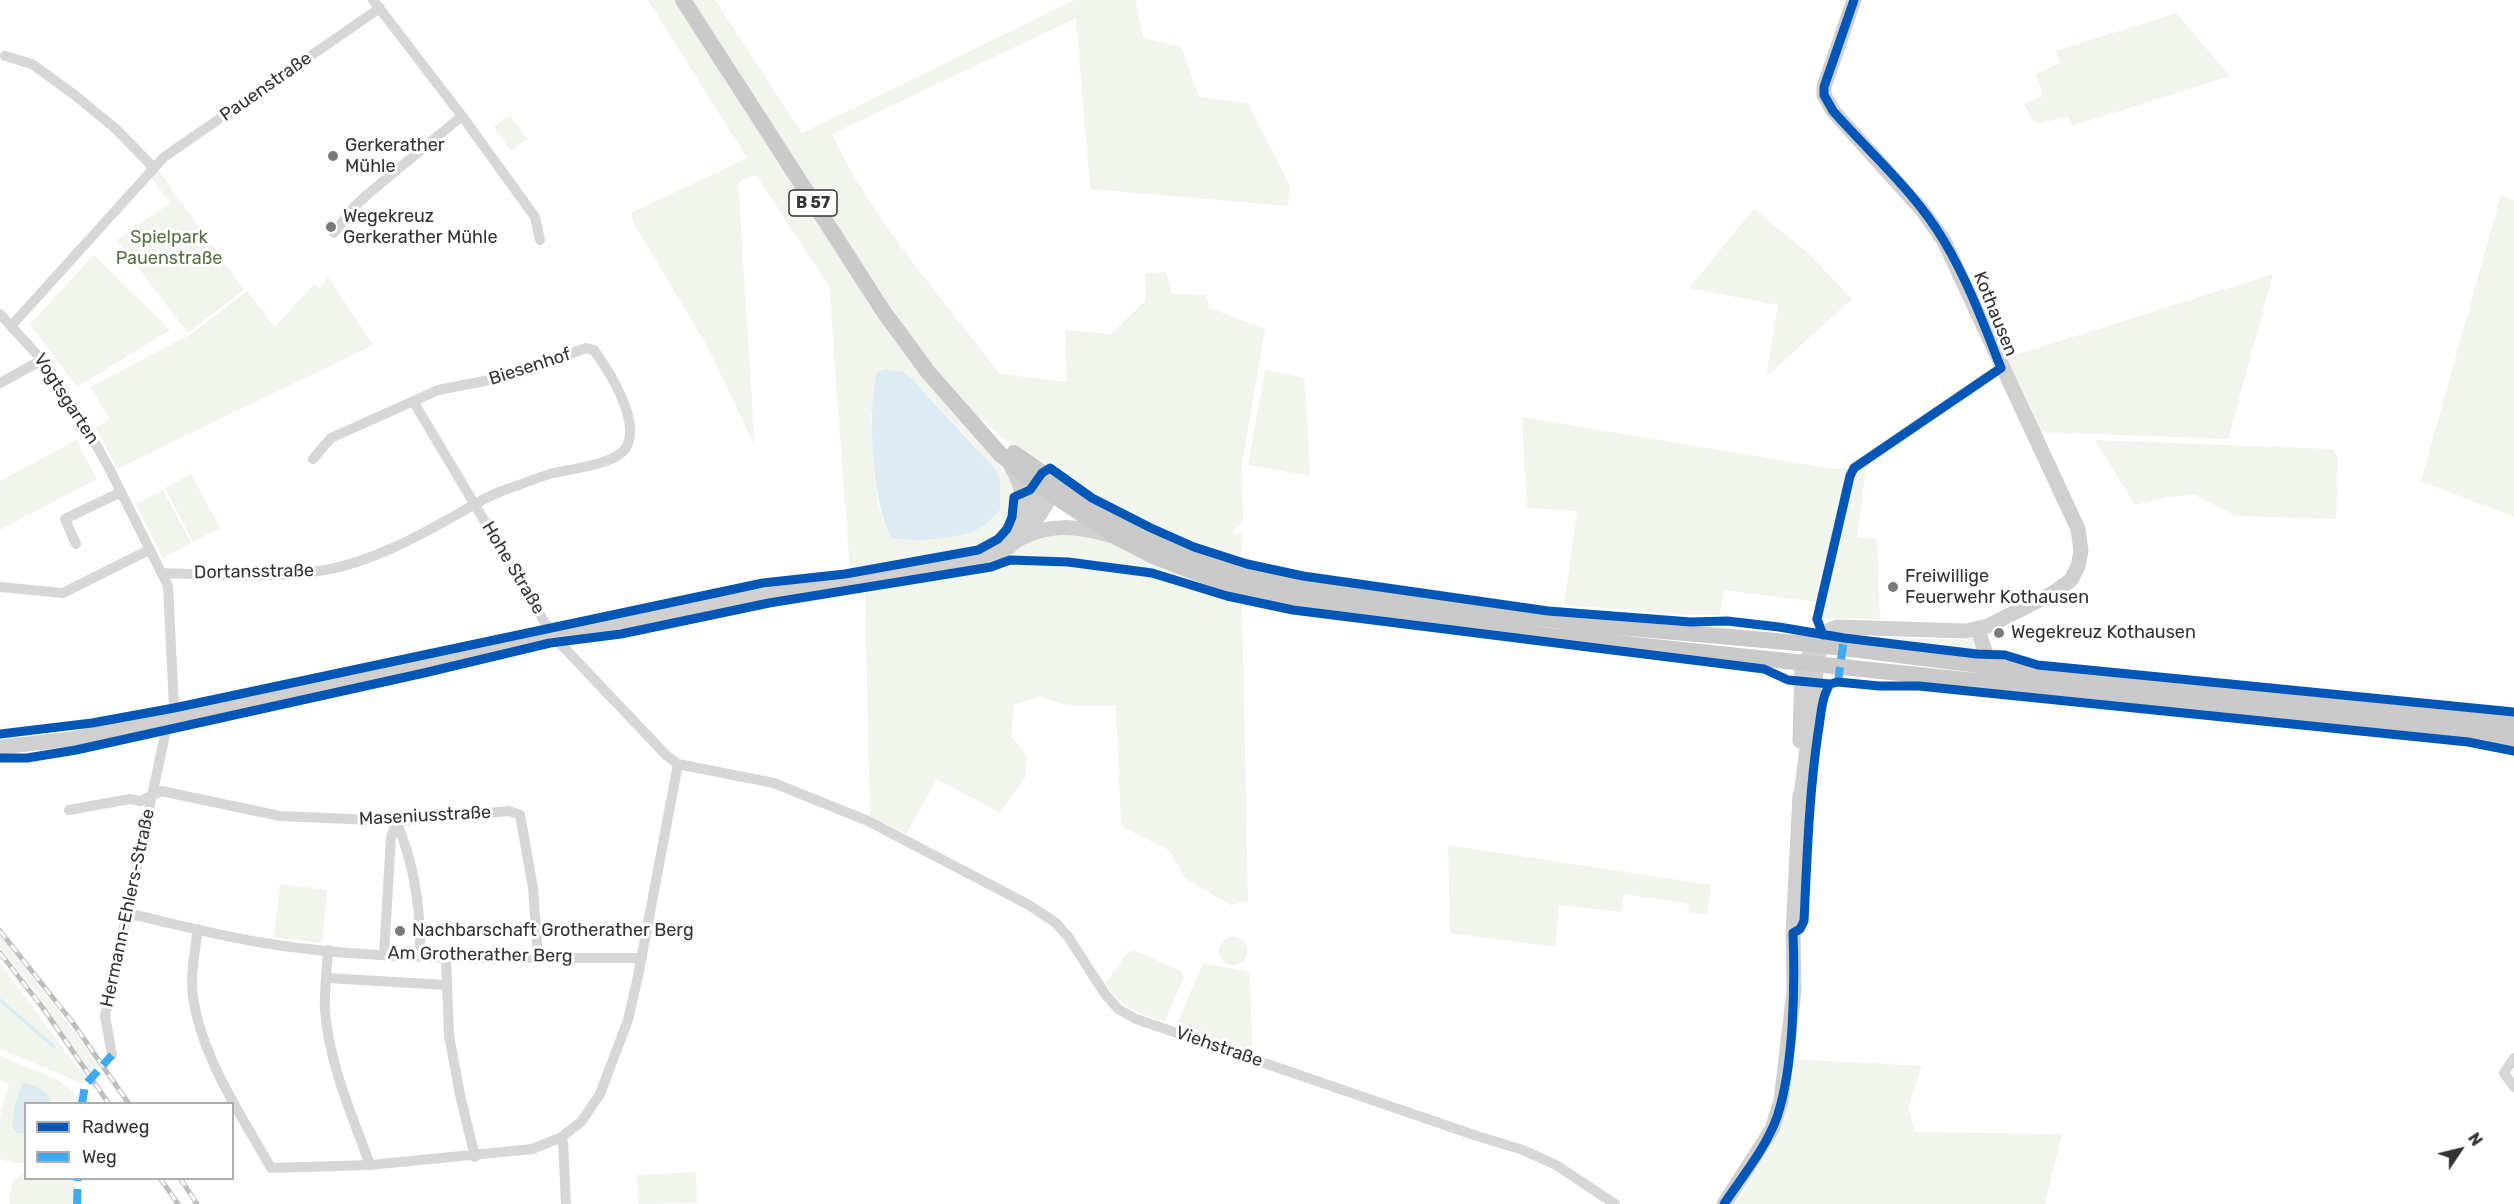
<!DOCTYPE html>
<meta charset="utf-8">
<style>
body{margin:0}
#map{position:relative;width:2514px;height:1204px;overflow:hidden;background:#fff;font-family:Rubik,sans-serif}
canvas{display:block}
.legend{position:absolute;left:24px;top:1102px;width:210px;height:78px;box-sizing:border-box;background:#fff;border:2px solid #adadad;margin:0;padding:8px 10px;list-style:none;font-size:18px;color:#333}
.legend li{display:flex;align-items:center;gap:12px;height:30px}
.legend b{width:30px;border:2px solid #adadad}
.north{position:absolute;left:2430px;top:1120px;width:60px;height:60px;-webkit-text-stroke:4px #fff;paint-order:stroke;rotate:55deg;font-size:16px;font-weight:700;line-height:24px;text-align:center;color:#333}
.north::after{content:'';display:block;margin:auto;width:21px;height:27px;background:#333;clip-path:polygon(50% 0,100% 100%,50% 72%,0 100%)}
</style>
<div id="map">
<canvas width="2514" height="1204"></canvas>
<ul class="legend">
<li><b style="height:8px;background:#0057b8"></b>Radweg</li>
<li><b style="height:8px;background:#3fa9f5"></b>Weg</li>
</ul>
<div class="north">N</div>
</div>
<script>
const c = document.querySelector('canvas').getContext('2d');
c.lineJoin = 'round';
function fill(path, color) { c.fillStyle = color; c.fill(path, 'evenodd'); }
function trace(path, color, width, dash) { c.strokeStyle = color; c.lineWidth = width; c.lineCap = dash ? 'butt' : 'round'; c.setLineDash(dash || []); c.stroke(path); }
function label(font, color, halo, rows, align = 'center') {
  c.font = font + ' Rubik,sans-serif'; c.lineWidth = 6; c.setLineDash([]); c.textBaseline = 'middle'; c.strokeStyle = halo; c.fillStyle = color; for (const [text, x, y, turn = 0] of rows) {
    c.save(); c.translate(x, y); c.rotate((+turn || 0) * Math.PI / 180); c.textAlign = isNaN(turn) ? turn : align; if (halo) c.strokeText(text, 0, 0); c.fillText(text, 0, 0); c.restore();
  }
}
const green = new Path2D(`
 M648,0H675L778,163L918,370L1006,473L1016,493L1012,498L1010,519L1003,531L983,546L850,571L829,286L756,175L738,182L755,446L707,346L634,224L631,213L747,158ZM913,380L976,447L1000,510C993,517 987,525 978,529C956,540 915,542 892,538C870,503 875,454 871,414Z
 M689,0H715L802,133L1075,0H1136L1143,38L1182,47L1199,97L1248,103L1290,186L1288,206L1090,189L1076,18L832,134C872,220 942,298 1000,374L1067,382L1065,330L1111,334L1145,301L1146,273L1166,272L1172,294L1206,295L1210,308L1265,329L1242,464L1243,519L1239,527L1233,529L1235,536L1243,532L1241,557L1290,568V571C1205,551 1142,525 1068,478L1063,468L1058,471L1019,452L974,413L953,391L907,331Z
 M2176,13L2230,76L2072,126L2068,116L2038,124L2033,120L2024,104L2043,96L2036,74L2060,63L2056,51Z
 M510,115L527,139L511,151L494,127Z
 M159,171L244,290L188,333L117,240L170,203L151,177Z
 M2501,195L2514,200V517L2421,481Z
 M1754,209L1808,253L1852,299L1766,377L1778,305L1689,288Z
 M94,255L170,330L77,387L30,324Z
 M2273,274L2228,439L2041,432L2003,359Z
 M328,277L373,345L117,469L96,428L110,419L90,387L191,334L247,291L275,327L315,283L319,289Z
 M1265,370L1305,378L1310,476L1248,465Z
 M1522,417L1834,469L1846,468L1856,471L1867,461L1857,537L1877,539L1880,619L1813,618L1817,602L1724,590L1720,615H1691L1564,605L1577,511L1527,508Z
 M76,440L97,479L0,530V481Z
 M2095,440L2332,449L2338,457L2336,519L2236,516L2195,495L2166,497L2135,505Z
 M191,474L220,528L193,542L165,488Z
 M163,490L191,543L163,558L135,504Z
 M1056,532L1096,536L1238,592V595L1152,570L1049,557L1006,558L1030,539Z
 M1023,562L1149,575L1242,605L1248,901L1230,905L1185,878L1169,850L1121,826L1116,705H1066L1041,697L1014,704L1011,737L1027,755L1026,776L1000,813L937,779L906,834L870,816L865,589Z
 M1857,636L1965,640L1973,638L1978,645L1979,652L1851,638Z
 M1448,845L1711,885L1707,914L1688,912L1689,904L1624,894L1621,912L1559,905L1555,947L1450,933Z
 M280,884L327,890L322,943L274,937Z
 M0,935L99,1064V1067L92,1074L33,989L0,948Z
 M1219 951a14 14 0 1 1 28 0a14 14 0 1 1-28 0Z
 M1134,950L1181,971L1184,976L1165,1022C1140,1014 1120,1007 1105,984L1127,953Z
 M0,963L87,1080L84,1084L0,1049Z
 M1203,963L1250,972L1252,1054L1176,1026Z
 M0,1055C23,1069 69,1076 80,1102L26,1104L25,1163H14L0,1159V1117L9,1084L0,1081Z
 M1791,1059L1922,1066L1908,1107L1915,1132L2062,1134L2045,1204H1730L1772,1141Z
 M25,1171L26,1178L76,1179L75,1204H9L12,1183Z
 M696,1172L697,1203L638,1204L637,1175Z`);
const water = new Path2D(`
 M885,369L903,372L913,380L994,468L1000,478V510C993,517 987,525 978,529C956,540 915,542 892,538C872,506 867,409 877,373Z
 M24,1083C36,1086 49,1090 51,1103L26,1104L25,1133H18L13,1128C11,1121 18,1088 24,1083Z`);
const stream = new Path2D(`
 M0,1000L54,1047`);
const street = new Path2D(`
 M373,0L462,116L535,217L540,240
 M5,56L32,64L76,96L116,129L153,167
 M334,233L354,207L368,194L462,116
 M0,314L42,360L60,384L73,412L84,423L110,470L168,586L174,708L166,730L105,1016L112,1055
 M12,325L164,157L380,8
 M0,383L42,360
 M413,401L553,636L666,755L678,764L774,783L801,794L868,821L1029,905L1056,923L1069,938L1105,994L1118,1009L1136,1019L1477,1136L1523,1150L1556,1165L1615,1204
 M76,544L65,519L121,492
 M162,573C216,575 271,579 325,570C371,562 417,537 458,514C475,504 491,494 510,488C525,483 539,477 553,473C571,469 615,464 625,449C643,424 609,371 594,350L586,348L515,375L438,390L331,438L313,459
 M0,587L63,593L149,550
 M1823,633L1817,619L1850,476L1854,468L2001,368
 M69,810L130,799L141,801L161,791L280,816L396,821L509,811L520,815L533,888L538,957
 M396,821C414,863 421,910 420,955
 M126,913C172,923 218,936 264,943C388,963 516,957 642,958
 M198,929C195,951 190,975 193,997C202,1058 241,1115 271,1168L370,1165L532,1149L560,1138L581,1122L600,1094L628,1020L638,976L678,764
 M328,950C327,970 324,991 325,1010C329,1064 352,1115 370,1165
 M384,954L391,838L396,821
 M446,957L449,1035L460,1095L475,1157
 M327,978L446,985
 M2514,1058L2504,1073L2514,1087
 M560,1138L563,1142L566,1204`);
const secondary = new Path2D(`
 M1010,464C1019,481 1026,496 1022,515
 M1019,539C1050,523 1077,526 1109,535
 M1978,630L1986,654L1996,668
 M1800,741L1802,664L1811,654
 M0,747L72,739L608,624L998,554C1022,540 1048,510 1055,483L1045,485L1022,515L1010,536L983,556
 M1800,805L1817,665L1823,633L1837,627L1966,631L1988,626L2053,593L2071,580L2078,566L2081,551L2078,529L1944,241L1922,210L1833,111L1824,95V87L1854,0
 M1724,1204L1772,1129L1781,1101L1794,991L1793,933L1800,795`);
const primary = new Path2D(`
 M683,0L884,312L928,372L1000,454L1035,483L1118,538L1153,556L1221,582L1273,596L1550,636L2514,738
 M1014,453L1087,504L1164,545L1226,568L1303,587L1585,624L1820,645L2089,679L2514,723`);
const rail = new Path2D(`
 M0,931L73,1023L129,1104
 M0,953L43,1008L109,1104
 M160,1178L178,1204
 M180,1178L197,1204`);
const quiet = new Path2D(`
 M1838,682L1844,638H1840
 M82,1104L85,1085L112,1055
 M77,1204L78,1178`);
const cycleway = new Path2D(`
 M1823,635L1817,619L1850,476L1854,468L2001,368C1984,325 1968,281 1944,241C1916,193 1870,153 1833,111L1824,95V87L1854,0
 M0,734L92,723L174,708L763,583L845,574L978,550L998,539L1007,529L1012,517L1014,497L1030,490L1042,473L1050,468L1092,498L1151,528L1194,547L1247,564L1303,576L1548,611L1691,622L1727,621L1779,627L1844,638L1977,654L2005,655L2038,665L2514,712
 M0,758H27L76,750L424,673L550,643L621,634L769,603L991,567L1010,560L1068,562L1152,573L1227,596L1293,610L1764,669L1788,680L1830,684L1838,682L1879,686H1919L2468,742L2514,751
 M1724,1204C1742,1177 1766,1148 1777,1117C1794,1066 1795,986 1793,933L1800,929L1804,921C1807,858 1809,795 1818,733C1821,717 1821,698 1830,684`);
const markers = [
 [333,156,6,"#7a7a7a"],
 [331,227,6,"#7a7a7a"],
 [1893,587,6,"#7a7a7a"],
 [1999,633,6,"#7a7a7a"],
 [400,931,6,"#7a7a7a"]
];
const shields = [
 [813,203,48]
];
const shieldNames = [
 ["B 57",813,203]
];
const streetNames = [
 ["Pauenstraße",266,87,-35],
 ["Kothausen",1995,314,68],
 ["Biesenhof",530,367,-18],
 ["Vogtsgarten",66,399,57],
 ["Hohe Straße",513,568,59],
 ["Dortansstraße",254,572,-1],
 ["Maseniusstraße",425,816,-3],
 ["Hermann-Ehlers-Straße",128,908,-78],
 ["Am Grotherather Berg",480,955,1],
 ["Viehstraße",1219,1047,19]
];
const poiNames = [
 ["Gerkerather",345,146],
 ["Mühle",345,167],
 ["Wegekreuz",343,217],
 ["Gerkerather Mühle",343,238],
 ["Freiwillige",1905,577],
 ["Feuerwehr Kothausen",1905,598],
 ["Wegekreuz Kothausen",2011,633],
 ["Nachbarschaft Grotherather Berg",412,931]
];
const parkNames = [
 ["Spielpark",169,238],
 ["Pauenstraße",169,259]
];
fill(green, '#f1f5ed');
fill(water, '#ddebf3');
trace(stream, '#ddebf3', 3);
trace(street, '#d7d7d7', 10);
trace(secondary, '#d0d0d0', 15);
trace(primary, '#cacaca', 16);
trace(rail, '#bebebe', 5);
trace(rail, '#fff', 3, [9]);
trace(quiet, '#3fa9f5', 8, [15, 8]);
trace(cycleway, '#0057b8', 9);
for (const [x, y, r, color] of markers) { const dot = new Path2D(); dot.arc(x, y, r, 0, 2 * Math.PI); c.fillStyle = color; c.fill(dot); trace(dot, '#fff', 2); }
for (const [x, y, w] of shields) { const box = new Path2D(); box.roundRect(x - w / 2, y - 13, w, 26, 4.5); c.fillStyle = '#fff'; c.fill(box); trace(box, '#333', 1.5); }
label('bold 16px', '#333', null, shieldNames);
label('18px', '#333', '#fff', streetNames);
label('18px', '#333', '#fff', poiNames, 'left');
label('18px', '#56703f', '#fff', parkNames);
</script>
